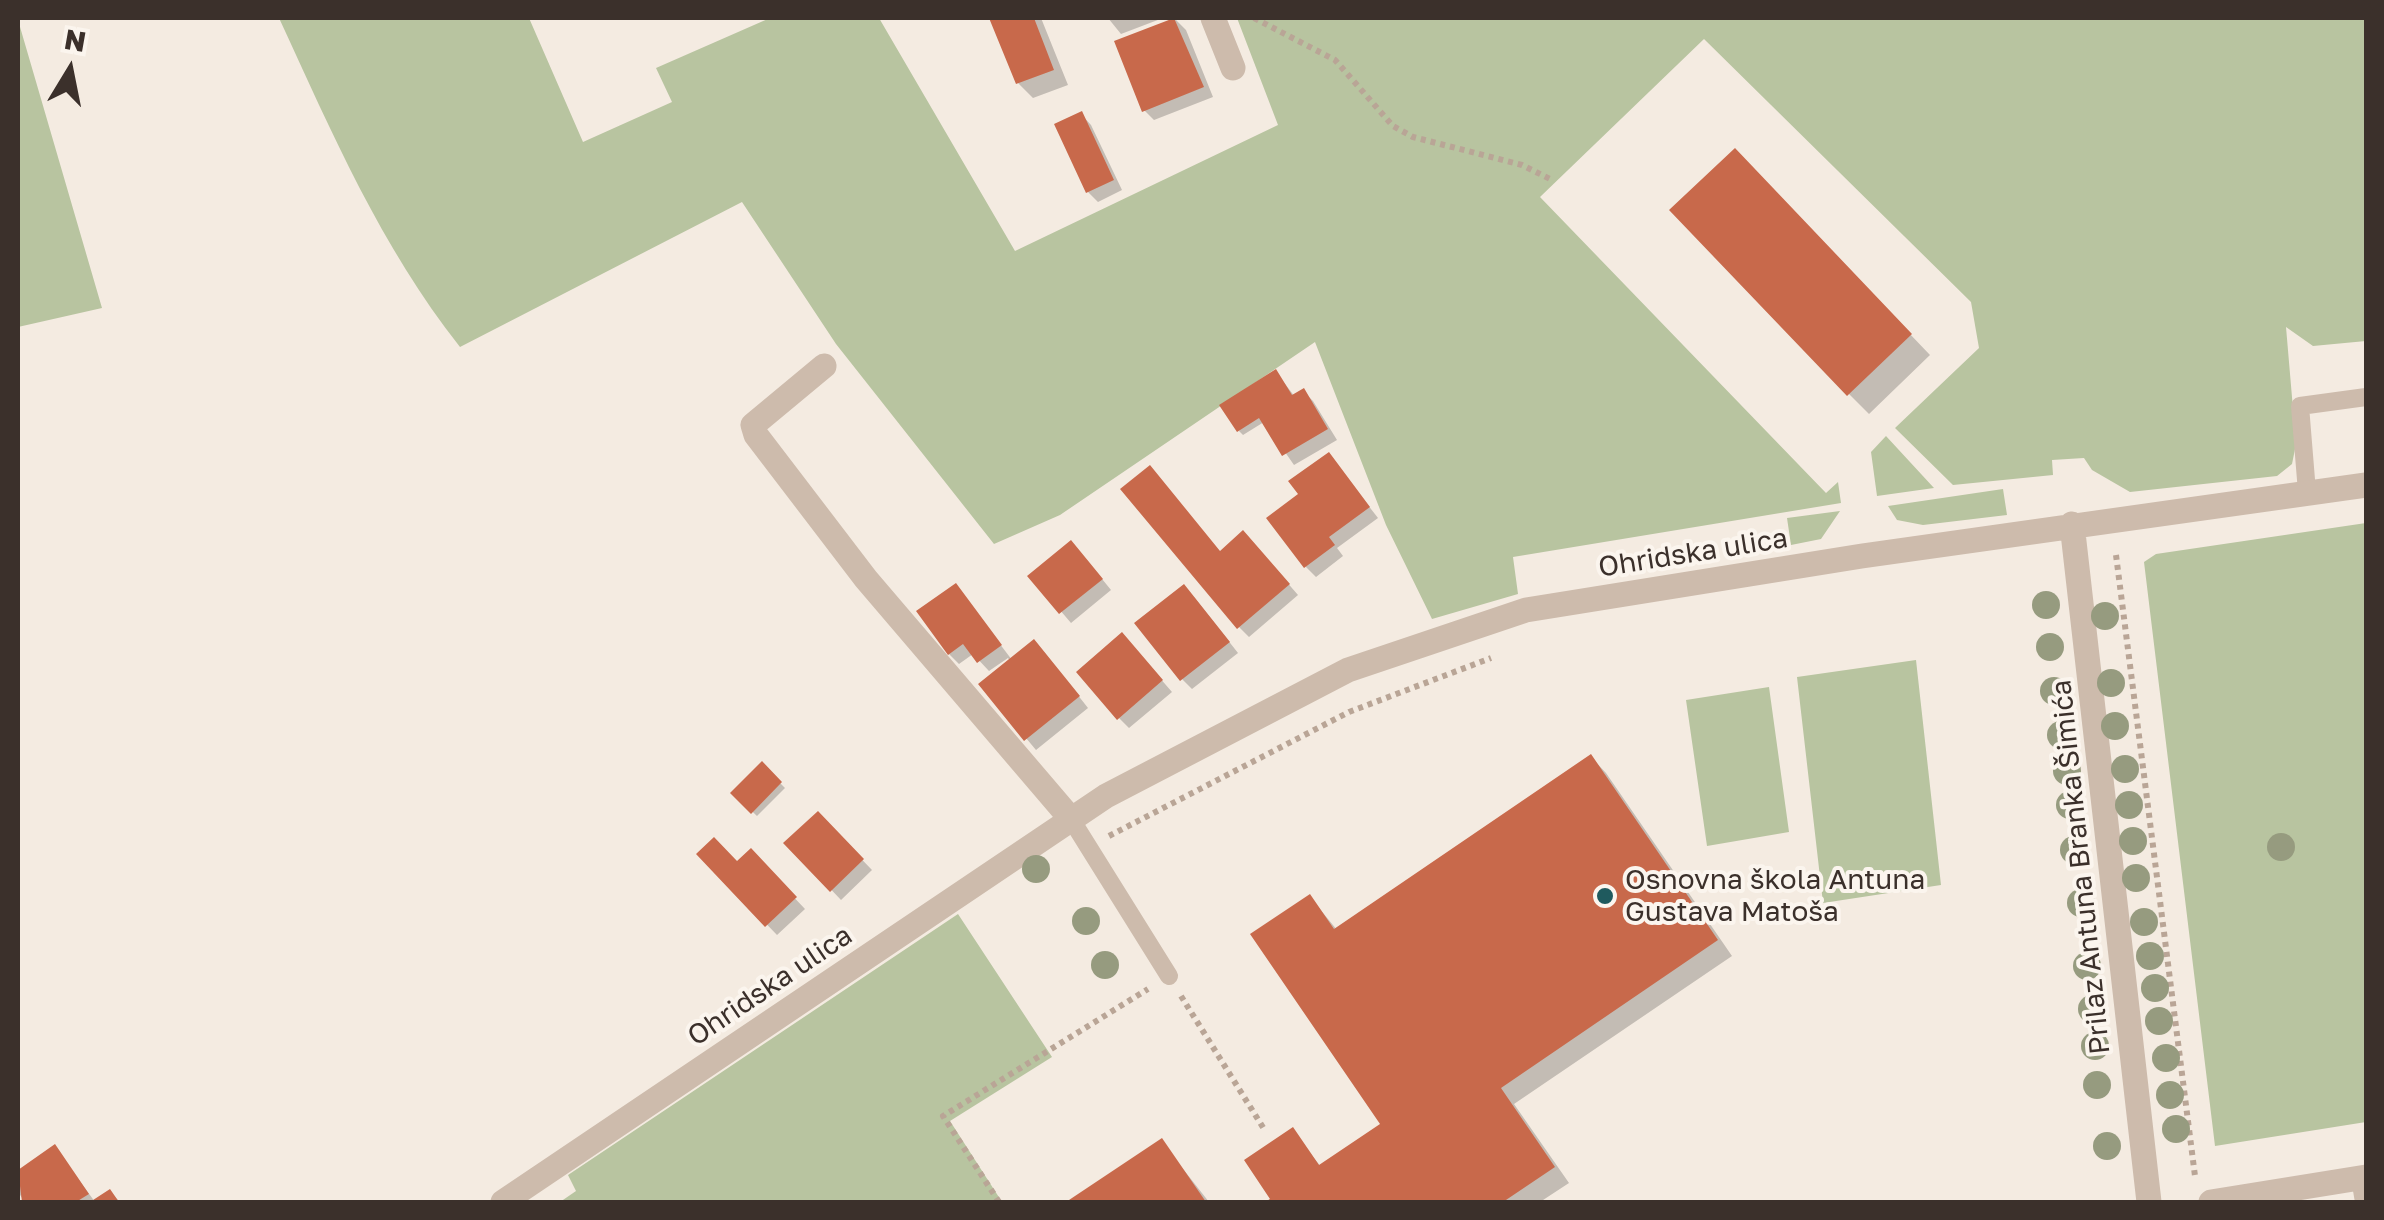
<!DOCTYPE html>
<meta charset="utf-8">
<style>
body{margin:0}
#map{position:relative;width:2384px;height:1220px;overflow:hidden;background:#f4ebe1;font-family:"Golos Text",sans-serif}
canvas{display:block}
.frame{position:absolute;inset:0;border:20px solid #3b302b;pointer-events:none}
.north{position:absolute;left:20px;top:20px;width:100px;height:100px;-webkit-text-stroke:8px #fbf5ee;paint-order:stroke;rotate:10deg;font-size:28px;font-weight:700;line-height:40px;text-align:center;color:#3b302b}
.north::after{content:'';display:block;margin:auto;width:35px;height:45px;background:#3b302b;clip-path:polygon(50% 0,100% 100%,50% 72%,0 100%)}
</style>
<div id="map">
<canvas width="2384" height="1220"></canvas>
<div class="frame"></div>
<div class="north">N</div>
</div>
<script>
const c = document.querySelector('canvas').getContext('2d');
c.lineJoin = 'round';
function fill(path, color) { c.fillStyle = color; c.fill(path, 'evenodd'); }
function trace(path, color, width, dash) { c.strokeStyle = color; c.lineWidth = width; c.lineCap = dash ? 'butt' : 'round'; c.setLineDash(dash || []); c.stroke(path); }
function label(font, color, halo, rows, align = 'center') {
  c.font = font + ' "Golos Text",sans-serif'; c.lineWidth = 8; c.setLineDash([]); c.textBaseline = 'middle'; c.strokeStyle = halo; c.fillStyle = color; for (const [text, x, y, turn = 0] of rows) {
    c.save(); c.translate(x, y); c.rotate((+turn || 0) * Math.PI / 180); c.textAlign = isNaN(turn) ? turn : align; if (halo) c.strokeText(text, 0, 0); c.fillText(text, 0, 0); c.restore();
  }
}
const green = new Path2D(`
 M279,18H529L583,142L672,102L656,68L770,18H879L1015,251L1278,125L1237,18H2366V341L2313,346L2286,327L2296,444L2292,464L2277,476L2130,492L2092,470L2084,458L2052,460L2053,475L1953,485L1895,428L1979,348L1971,302L1704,39L1540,197L1826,493L1838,482L1841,503L1513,557L1518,594L1432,619L1386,525L1315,342L1060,515L994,544L836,344L742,202L460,347C380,245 333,135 279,18Z
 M18,20L102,308L18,327Z
 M1886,436L1934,488L1877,496L1871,452Z
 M2003,489L2007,515L1923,525L1897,520L1888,506Z
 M1840,511L1821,539L1791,545L1787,518Z
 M2366,523V1122L2215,1146L2144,562L2156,554Z
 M1916,660L1941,885L1823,903L1797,677Z
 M1769,687L1789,832L1707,846L1686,700Z
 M958,914L1052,1057L950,1121L1002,1202H560L576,1191L568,1175Z`);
const shadow = new Path2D(`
 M992,18H1041L1068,85L1033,98L1018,83Z
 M1108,18H1163L1121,34Z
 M1176,20L1186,30L1213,97L1154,120L1144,110L1117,43Z
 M1081,114L1091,125L1122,190L1098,202L1088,192Z
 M1755,172L1930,355L1869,414L1849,394Z
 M1276,372L1295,397L1303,391L1313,401L1337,440L1294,465L1264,422L1243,435L1239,431Z
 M1329,455L1378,518L1337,548L1343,556L1316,577L1306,567L1302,495Z
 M1253,543L1298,595L1249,637L1239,627L1221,553Z
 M1081,553L1111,590L1071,623L1031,576Z
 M956,586L1012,660L1044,652L1088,708L1036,750L981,684L1010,661L1008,658L989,671L973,654L959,664L949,654Z
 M1194,597L1238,653L1192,689L1182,679Z
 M1132,646L1172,692L1129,728L1119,718Z
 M1591,757L1606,773L1732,956L1514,1104L1569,1183L1540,1202H1269L1292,1130L1321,1167L1383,1125L1310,897L1337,930Z
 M762,765L785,788L757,816L733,793Z
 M818,814L872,870L841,900L787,843Z
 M751,852L805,909L777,935L699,854L737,864Z
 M1161,1141L1209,1202H1071Z
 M55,1147L95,1202L110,1192L120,1202H25L18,1192V1173Z`);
const building = new Path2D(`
 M989,18H1034L1054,70L1016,84Z
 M1174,18L1204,87L1142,112L1114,41Z
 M1082,111L1114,180L1086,193L1054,124Z
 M1735,148L1912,334L1847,396L1669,210Z
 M1276,369L1292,395L1304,388L1328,429L1282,456L1259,418L1237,432L1219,405Z
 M1329,452L1370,507L1329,537L1335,545L1304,568L1266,518L1298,494L1288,481Z
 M1150,465L1220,551L1243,530L1290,584L1237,629L1120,489Z
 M1071,540L1103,579L1059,614L1027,576Z
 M956,583L1002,645L977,663L963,644L948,655L916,611Z
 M1184,584L1230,642L1180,681L1134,623Z
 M1122,632L1163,680L1117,720L1076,672Z
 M1034,639L1080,696L1024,741L978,684Z
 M1591,754L1718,940L1501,1088L1555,1167L1503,1202H1265L1270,1199L1244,1160L1293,1127L1319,1165L1380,1124L1250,934L1310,894L1334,929Z
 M762,761L782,782L751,814L730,793Z
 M818,811L864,859L830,892L783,843Z
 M714,837L737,861L751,848L797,897L765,927L696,854Z
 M1162,1138L1206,1202H1066Z
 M55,1144L89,1194L76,1202H22L18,1170Z
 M110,1189L119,1202H90Z`);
const path = new Path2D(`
 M1254,18L1335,60L1393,126L1413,137L1522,165L1550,179
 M2116,555L2195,1176
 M1109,836L1349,712L1491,658
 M1181,996L1264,1129
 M999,1202L943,1116L1148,989`);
const service = new Path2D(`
 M2307,492L2300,406L2366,397
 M1071,819L1169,976
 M2360,1178L2364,1202`);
const minor = new Path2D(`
 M1213,18L1233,68
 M824,366L753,425L756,435L866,579L1071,819
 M2072,524L2149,1202
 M503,1202L1106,796L1348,670L1526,610L1862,556L2366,485
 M2211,1202L2366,1177`);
const trees = [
 [2046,605],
 [2105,616],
 [2050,647],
 [2111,683],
 [2054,691],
 [2115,726],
 [2061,735],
 [2125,769],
 [2067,771],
 [2070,805],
 [2129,805],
 [2133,841],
 [2281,847],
 [2074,850],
 [1036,869],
 [2136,878],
 [2081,903],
 [1086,921],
 [2144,922],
 [2150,956],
 [1105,965],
 [2087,966],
 [2155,988],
 [2092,1009],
 [2159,1021],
 [2095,1046],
 [2166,1058],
 [2097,1085],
 [2170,1095],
 [2176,1129],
 [2107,1146]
];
const markers = [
 [1605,896,10,"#1f5a5e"]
];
const streetNames = [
 ["Ohridska ulica",1693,553,-9],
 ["Prilaz Antuna Branka Šimića",2081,867,-96],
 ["Ohridska ulica",770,986,-34]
];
const poiNames = [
 ["Osnovna škola Antuna",1625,880],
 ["Gustava Matoša",1625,912]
];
fill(green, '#b8c4a0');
fill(shadow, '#0003');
fill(building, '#c8694b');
trace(path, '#b9a596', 6, [5, 5]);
trace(service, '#cdbbac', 18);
trace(minor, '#cdbbac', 25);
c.fillStyle = '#969b7f';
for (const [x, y] of trees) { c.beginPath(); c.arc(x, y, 14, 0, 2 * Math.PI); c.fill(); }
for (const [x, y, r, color] of markers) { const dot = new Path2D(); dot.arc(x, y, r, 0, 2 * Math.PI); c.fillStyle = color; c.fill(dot); trace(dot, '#fbf5ee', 4); }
label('28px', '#3b302b', '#fbf5ee', streetNames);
label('28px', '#3b302b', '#fbf5ee', poiNames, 'left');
</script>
